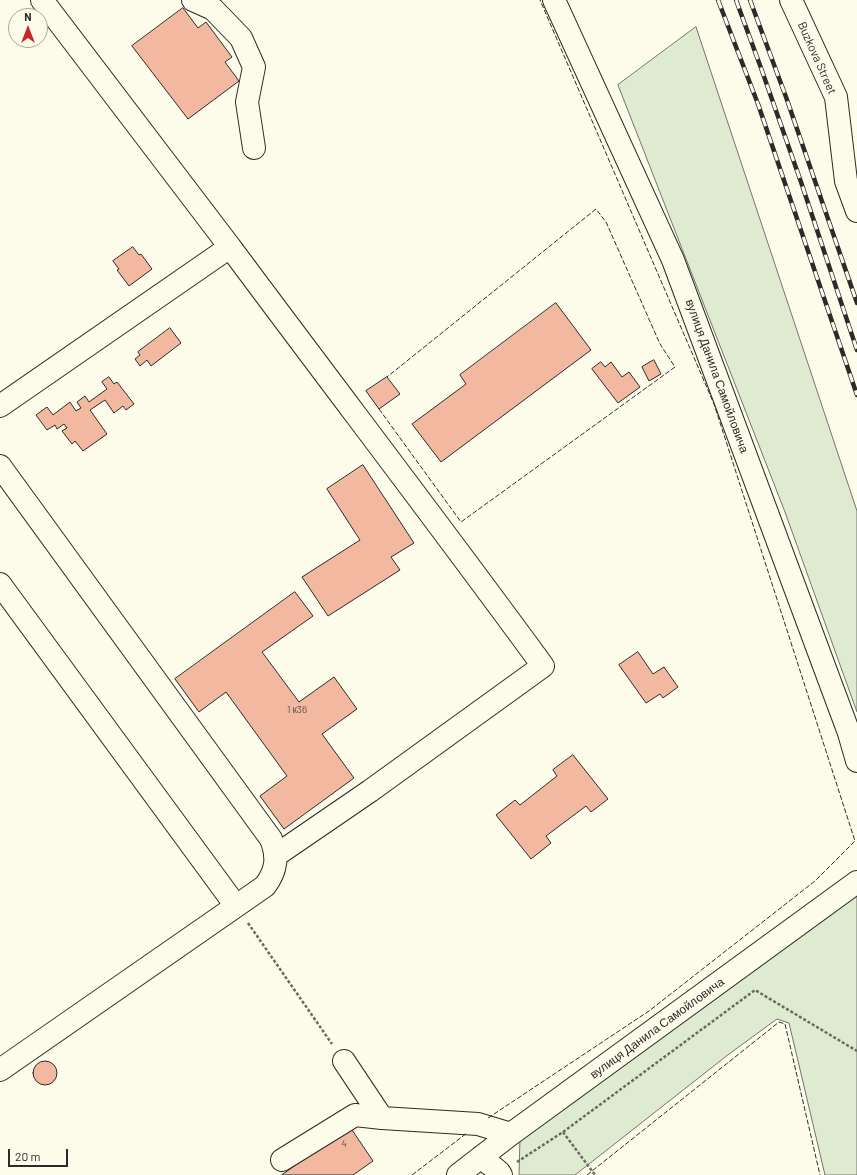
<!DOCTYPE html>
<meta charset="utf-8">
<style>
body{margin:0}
#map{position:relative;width:857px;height:1175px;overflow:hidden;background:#fdfbea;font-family:Barlow,sans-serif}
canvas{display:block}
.north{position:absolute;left:8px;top:8px;width:40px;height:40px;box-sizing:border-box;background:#fdfbea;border:1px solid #a9a89e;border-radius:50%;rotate:0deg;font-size:11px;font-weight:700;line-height:16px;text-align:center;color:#2b2b2b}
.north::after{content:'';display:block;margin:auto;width:14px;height:18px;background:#c62828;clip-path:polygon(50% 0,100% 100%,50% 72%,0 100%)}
.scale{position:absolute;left:8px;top:1149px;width:60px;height:18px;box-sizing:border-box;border:2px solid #2b2b2b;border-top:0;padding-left:5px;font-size:12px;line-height:14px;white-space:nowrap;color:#2b2b2b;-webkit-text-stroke:3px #fdfbea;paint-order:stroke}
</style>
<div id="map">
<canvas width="857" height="1175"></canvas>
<div class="north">N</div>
<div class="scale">20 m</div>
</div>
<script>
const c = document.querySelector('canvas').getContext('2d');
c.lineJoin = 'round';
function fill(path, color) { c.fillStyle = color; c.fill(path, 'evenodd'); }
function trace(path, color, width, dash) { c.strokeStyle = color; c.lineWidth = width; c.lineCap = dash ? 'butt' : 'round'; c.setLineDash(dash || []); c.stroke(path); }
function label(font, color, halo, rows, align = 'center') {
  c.font = font + ' Barlow,sans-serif'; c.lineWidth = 3; c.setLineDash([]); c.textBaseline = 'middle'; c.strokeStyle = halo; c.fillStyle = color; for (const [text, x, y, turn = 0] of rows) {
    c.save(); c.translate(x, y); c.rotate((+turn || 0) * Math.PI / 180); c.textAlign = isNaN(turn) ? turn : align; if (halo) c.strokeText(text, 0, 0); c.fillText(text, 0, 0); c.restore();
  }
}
const green = new Path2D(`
 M696,27L857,511V712L785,512L618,85Z
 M857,896V1175H825L789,1023L777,1019L729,1054L575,1175H519L520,1138L847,897Z`);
const building = new Path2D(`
 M183,8L198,28L206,22L232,57L225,62L239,81L188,119L132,46Z
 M133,247L139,255L141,254L152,269L129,286L117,270L119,269L113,261Z
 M556,303L591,350L441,462L412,424L466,384L460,375Z
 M170,328L181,343L151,366L147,360L140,366L135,359L140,355L138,352Z
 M654,360L661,374L649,381L642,367Z
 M601,362L605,367L611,362L622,377L629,372L640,387L618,403L592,369Z
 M109,377L114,384L117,382L134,404L126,410L123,406L114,413L105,400L90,410L107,434L83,451L75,441L72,444L62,431L67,428L64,424L57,429L55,425L47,430L36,415L47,407L53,415L70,402L76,411L81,408L77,402L85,396L89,402L107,389L102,382Z
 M387,377L400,394L379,409L366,391Z
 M363,465L414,543L391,557L400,570L328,616L302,577L360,540L327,489Z
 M295,592L313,616L262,652L299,702L334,677L357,709L322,734L354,778L284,829L260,796L287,776L226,692L199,712L175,679Z
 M638,652L653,674L664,667L678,687L663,698L660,694L646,703L619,665Z
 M573,755L608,799L591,812L586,806L546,836L551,843L531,859L496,815L515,800L520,805L557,776L553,770Z
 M33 1073a12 12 0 1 1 24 0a12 12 0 1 1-24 0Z
 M350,1127L373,1161L353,1175H282Z`);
const path = new Path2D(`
 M248,923L332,1044
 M563,1132L595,1175
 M517,1162L563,1132L755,990L857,1051`);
const minor = new Path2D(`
 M42,0L230,247
 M193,0L213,9L241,38L254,67L247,102L254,148
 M554,0L673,260L849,733L857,761
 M791,0L836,97L846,181L857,211
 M0,406L230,247C334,387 440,525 543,666L370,791L275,856
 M0,466L271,839C278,857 277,870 265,886L0,1070
 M0,584L236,906
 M344,1061L382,1118L478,1124L511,1134
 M481,1157L499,1172L501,1175
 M282,1160L355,1115L382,1118
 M458,1175L511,1134L857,882`);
const rail = new Path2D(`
 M718,0L758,104L857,395
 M736,0L761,68L801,182L857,350
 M750,0L786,97L857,303`);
const fence = new Path2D(`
 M379,409L461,522L675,367L660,344L606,222L596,209L387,377
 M488,1118L649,1011L815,881L855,841L714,404L540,0
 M412,1175L467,1133
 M587,1175L779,1022L785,1024L820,1175`);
const numberNames = [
 ["1 к36",297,710],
 ["4",344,1144]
];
const streetNames = [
 ["Buzkova Street",817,58,66],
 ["вулиця Данила Самойловича",717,376,70],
 ["вулиця Данила Самойловича",657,1028,-36]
];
fill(green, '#deebd1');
trace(green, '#74746e', 1);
fill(building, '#f2b8a0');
trace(building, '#2b2b2b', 1);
trace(minor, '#2b2b2b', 24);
trace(path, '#6a6964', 2.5, [3, 2]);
trace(minor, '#fdfbea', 22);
trace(rail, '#2b2b2b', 4.5);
trace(rail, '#fdfbea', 3, [9]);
trace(fence, '#2b2b2b', 1, [5, 2]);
label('10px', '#5d4e48', null, numberNames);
label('12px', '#2b2b2b', '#fdfbea', streetNames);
</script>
